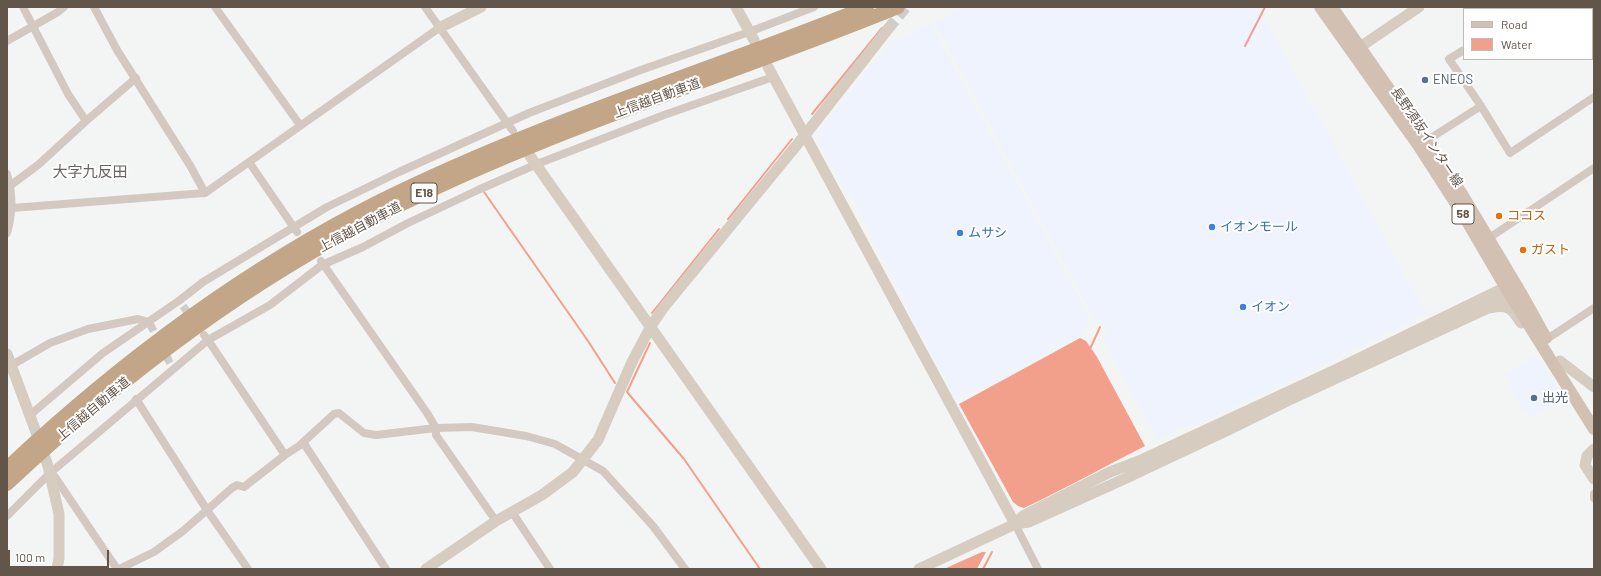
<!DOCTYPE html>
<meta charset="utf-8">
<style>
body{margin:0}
#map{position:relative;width:1601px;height:576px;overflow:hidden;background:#f3f5f5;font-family:Barlow,sans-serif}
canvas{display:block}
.frame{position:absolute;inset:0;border:8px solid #625549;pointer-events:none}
.legend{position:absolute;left:1463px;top:8px;width:130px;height:52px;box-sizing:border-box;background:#fff;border:1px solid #c0bbb6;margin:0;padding:5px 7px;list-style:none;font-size:12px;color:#625549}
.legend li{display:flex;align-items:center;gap:8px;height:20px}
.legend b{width:20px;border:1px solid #c0bbb6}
.scale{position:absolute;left:8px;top:550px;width:101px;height:18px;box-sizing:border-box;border:2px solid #625549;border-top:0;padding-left:5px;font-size:12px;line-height:14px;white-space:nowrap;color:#625549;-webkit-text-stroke:3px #fff;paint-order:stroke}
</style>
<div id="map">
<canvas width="1601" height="576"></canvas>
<div class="frame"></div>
<ul class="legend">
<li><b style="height:5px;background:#d2c1b2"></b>Road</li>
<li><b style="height:11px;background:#f2a08c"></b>Water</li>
</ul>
<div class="scale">100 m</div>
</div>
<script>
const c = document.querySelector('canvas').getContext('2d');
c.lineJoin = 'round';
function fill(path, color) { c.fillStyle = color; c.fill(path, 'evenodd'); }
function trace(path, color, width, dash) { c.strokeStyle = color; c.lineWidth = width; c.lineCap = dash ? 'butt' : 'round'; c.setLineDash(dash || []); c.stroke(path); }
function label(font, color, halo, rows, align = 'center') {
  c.font = font + ' Barlow,"Noto Sans JP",sans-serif'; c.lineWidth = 4; c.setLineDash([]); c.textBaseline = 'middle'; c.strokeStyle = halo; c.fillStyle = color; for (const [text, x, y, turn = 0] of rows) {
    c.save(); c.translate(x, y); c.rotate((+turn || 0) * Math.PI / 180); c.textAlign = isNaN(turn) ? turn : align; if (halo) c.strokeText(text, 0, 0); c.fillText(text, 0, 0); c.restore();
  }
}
const commercial = new Path2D(`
 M965,7H1253L1268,24L1426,314L1232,408L1195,425L1182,427L1158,440L1104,342L1107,333L1099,318L1095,321L935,22Z
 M930,23L1091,320L1083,334L957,400L908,310L904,297L852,198L836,174L818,140V131L893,38L897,41Z
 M1537,355L1564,400L1531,418L1528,412L1525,414L1510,389L1513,387L1505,374Z`);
const water = new Path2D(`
 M1080,338L1086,341L1097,357L1145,446C1105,466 1065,489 1024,508L1018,506L1013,502L959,404Z
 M982,552H986L977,569H944Z`);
const stream = new Path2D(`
 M1245,46L1265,7
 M812,114L882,28
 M484,192L588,341L615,383
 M728,219L792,139
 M652,313L719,229
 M650,343L627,392L684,459L760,569
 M1090,349L1100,327
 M983,569L992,552`);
const streetTunnel = new Path2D(`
 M183,306L193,320
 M150,324L171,365`);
const secondaryTunnel = new Path2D(`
 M888,29L906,7
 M33,424L48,466`);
const street = new Path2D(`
 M23,7L68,94L86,121
 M94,7L117,50L191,167L205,193
 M215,7L300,125
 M425,7L513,131
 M1527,9L1530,7
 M7,41L58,12L64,7
 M1481,106L1510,153L1594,97
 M1426,141L1481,106L1449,59L1464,50
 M249,162L297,232
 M7,174C13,195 13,212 7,233
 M7,188L38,165L86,121L136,78
 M12,208L205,193L439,28
 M1489,238L1594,168
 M321,261L427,413L436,428V435L496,521
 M204,335L208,340L285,455
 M1547,339L1594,308
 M12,365L50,343L88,329L138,319L149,322L150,324
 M136,399L207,510L248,569
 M30,415L103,353L180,300L203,282L327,207L399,172L529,113L638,71L749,32L814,7
 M303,442L386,569
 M50,474L55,477L117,569
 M1594,494V498
 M512,512L550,569
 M7,516L49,474L208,340L270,305L322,265L363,247L408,223L478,190L537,164L664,115L773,77
 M1015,524L1038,569
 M119,569L154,552L183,531L232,488L237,485L244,487L285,455L299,446L334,414L339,413L364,433L376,435L436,428L472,427L526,436L555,444L603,471L653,526L685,569`);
const secondary = new Path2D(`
 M736,7L754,40
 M439,28L481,7
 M1360,47L1419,7
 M768,67L1015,524L919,569
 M530,156L821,569
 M1506,287H1518L1510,295L1486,309L1287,401L1228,430L1122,480L1029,522L1015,524L1023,516L1110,472L1139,461L1333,371Z
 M1490,308C1508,304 1512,308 1521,323
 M7,354L33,424
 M1560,361L1594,387
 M1594,449L1587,456L1585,465L1594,479
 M48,466L59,514V558L57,569
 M426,569L496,521L542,495L573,472L598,440L632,362L651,326L664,307L805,135L888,29`);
const primary = new Path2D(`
 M1320,7L1418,145L1465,218L1510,295L1594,429
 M1332,7L1462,194L1521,293L1546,338`);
const highway = new Path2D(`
 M7,468C119,363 243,270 380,201C537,123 705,72 867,7
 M7,484C121,377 245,283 384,213C549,129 727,77 898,7`);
const markers = [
 [1425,80,4,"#5c6f8a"],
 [1499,216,4,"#e8710a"],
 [1212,227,4,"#3f7fe0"],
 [960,233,4,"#3f7fe0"],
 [1523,250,4,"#e8710a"],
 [1243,307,4,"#3f7fe0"],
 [1534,398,4,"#5c6f8a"]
];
const shields = [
 [424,193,26],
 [1463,214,22]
];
const shieldNames = [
 ["E18",424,193],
 ["58",1463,214]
];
const serviceNames = [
 ["ENEOS",1433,80],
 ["出光",1542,398]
];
const streetNames = [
 ["上信越自動車道",657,98,-20],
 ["長野須坂インター線",1427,137,56],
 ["上信越自動車道",360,227,-28],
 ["上信越自動車道",93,409,-40]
];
const foodNames = [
 ["ココス",1507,216],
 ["ガスト",1531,250]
];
const shopNames = [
 ["イオンモール",1220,227],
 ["ムサシ",968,233],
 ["イオン",1251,307]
];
const quarterNames = [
 ["大字九反田",90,172]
];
fill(commercial, '#eef3fe');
fill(water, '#f2a08c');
trace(stream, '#f2a08c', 2);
trace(streetTunnel, '#cfcdca', 8, [8, 4]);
trace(secondaryTunnel, '#cfcdca', 11, [11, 5.5]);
trace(street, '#d3c9c0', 8);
trace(secondary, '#d7ccc0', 11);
trace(primary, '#d2c1b2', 12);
trace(highway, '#c3a688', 14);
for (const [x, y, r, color] of markers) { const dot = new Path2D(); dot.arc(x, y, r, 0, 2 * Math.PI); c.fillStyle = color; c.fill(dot); trace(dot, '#fff', 1.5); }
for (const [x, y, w] of shields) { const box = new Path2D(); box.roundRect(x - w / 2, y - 10, w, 20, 3); c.fillStyle = '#fff'; c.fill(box); trace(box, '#625549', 1); }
label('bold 12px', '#625549', null, shieldNames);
label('13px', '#4e5e75', '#fff', serviceNames, 'left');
label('13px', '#625549', '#fff', streetNames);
label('13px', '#c56008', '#fff', foodNames, 'left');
label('13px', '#366cbe', '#fff', shopNames, 'left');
label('15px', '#68645f', '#fff', quarterNames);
</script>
